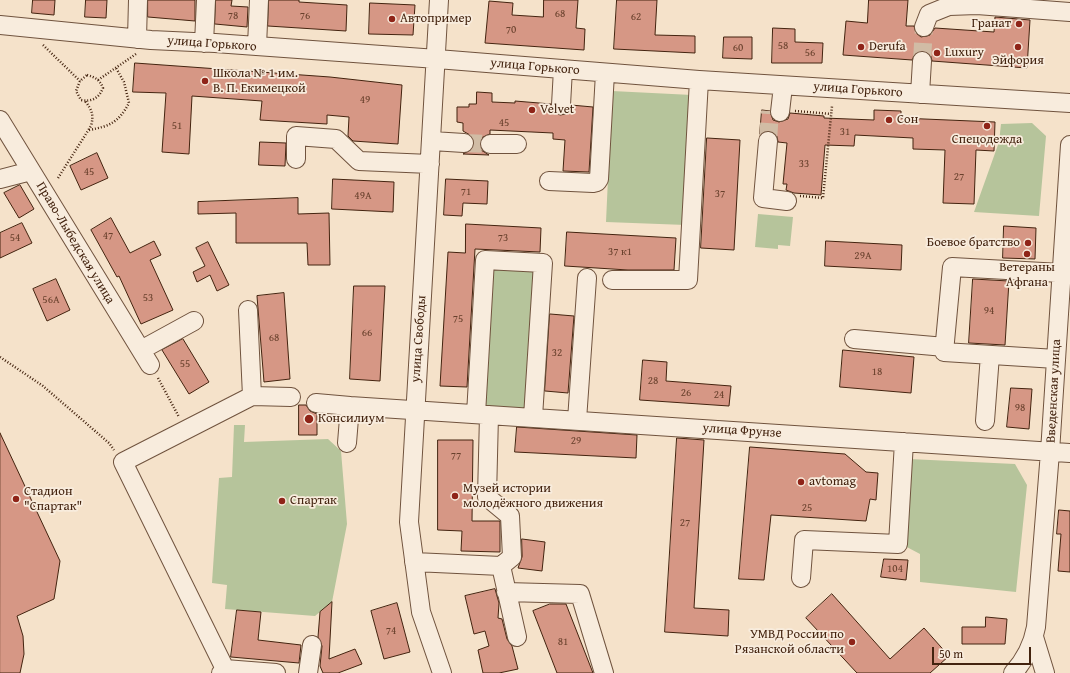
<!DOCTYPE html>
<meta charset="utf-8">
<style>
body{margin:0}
#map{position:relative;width:1070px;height:673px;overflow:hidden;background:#f5e2ca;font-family:"Gentium Book Plus",serif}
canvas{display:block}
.scale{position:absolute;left:932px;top:647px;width:99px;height:18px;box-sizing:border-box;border:2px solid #43230f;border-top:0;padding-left:5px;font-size:12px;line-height:14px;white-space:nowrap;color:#43230f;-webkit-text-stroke:3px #f8ecdd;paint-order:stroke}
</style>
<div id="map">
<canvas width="1070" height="673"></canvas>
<div class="scale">50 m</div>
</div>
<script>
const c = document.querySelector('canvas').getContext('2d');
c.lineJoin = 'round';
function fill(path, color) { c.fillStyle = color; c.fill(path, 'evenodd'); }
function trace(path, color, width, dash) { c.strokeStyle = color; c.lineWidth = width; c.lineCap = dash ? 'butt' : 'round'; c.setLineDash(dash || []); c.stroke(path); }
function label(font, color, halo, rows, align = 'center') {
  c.font = font + ' "Gentium Book Plus",serif'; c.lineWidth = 3.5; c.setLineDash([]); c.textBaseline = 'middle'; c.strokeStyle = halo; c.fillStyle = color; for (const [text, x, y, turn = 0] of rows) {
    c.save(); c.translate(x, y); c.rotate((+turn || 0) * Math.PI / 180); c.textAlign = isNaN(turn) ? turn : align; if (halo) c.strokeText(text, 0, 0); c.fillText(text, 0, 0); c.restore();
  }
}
const green = new Path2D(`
 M612,91L692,95L686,225L606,222Z
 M1032,123L1046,136L1039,216L974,212L999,142L1001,124Z
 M758,214L793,217L790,246L778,245V249L755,247Z
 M487,262L539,266L530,411L478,408Z
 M234,425H245L244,442L328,439L341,451L347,524L332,602L315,616L225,609L227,585L212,583L219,478L232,477Z
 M909,459L1015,464L1027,485L1016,592L920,582V554L903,545Z`);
const building = new Path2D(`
 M33,0H55L54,15L32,13Z
 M86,0H107L106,18L85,17Z
 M148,0H195V21L148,17Z
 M216,0H232L231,6L248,7L247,27L215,24Z
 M269,0H299V2L347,5L346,31L268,26Z
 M544,0H578L576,28L585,29L584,50L485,43L489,1L513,3L512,15L543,17Z
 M617,0H657L655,35L695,36V53L614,49Z
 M869,0H908L906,26H914L916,33L921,37L930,35L935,28L994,32L995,17L1030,20L1027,68L932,61L931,56L923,51L917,52L912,60L843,55L846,21L867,23Z
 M370,3L415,5L413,35L369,34Z
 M773,28L795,29V42L823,43L822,63H772Z
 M724,37H752V59L723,58Z
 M135,63L330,77L402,85L398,144L353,141L348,136L349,117L327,115V124L260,120L262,101L192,96L189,154L162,152L166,93L133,92Z
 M477,92L492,93V102L515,103V101L551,104L552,110L560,115L566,114L571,105L593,107L589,172L563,171L565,140L553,139V133L490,130V134L481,138L480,144L481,150L489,155L463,154L472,149L474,143L470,135L463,131V123L457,122V107H469V104H476Z
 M762,110L770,111L773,120L779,122L788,119L790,113L824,116V118L874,120V110L901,111V118L995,122L994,151L976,150L974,204L943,203L945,150L913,149V138L855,135L854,146L825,145L821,195L794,193L786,190L787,184H783L787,143L778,142L777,136L769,131L760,134Z
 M707,138L740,140L734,250L701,248Z
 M260,142L286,143L285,166L259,165Z
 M97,153L108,178L81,190L70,166Z
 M333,179L394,182L393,212L332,209Z
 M446,179L488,181L487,204L463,203L462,216L444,215Z
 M20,185L34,209L19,218L4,193Z
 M298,198V214L329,213L330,265H308L307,243H236V213L198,214V202Z
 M111,218L130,253L154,241L161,255L150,260L173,310L141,324L119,276L117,277L91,230Z
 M22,223L32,243L0,258V233Z
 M466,224L541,228L540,252L475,249L467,387L440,386L448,252L465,253Z
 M1004,226L1036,228L1035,259L1003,258Z
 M567,232L676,238L674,270H628L565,266Z
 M826,241L902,245L901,270L825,266Z
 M208,242L229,285L217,291L210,275L197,282L193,272L205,266L196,248Z
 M56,279L70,310L47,321L33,289Z
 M973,279L1009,281L1005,345L969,343Z
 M354,286H385L380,381L350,379Z
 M284,293L290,379L264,382L257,296Z
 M550,314L574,316L568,393L545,391Z
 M183,339L209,382L189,394L162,350Z
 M843,350L914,357L911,393L840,387Z
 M643,360L667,362L666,381L731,386L729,406L640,400Z
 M1011,388L1032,389L1029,429L1007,427Z
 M299,405H306L310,411L317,414V435H299Z
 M517,427L637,435L636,458L515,452Z
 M0,433L60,561L54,599L17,616L23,636L24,654L20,673H0Z
 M677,438L704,440L694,608L729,610L728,636L665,632Z
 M438,440H473L472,521H500V552L461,551L462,531L438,530Z
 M750,447L845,454L866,472L878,473L876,500L870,499L866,521L771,515L764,580L739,579Z
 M1059,510L1070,511V572L1058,571L1061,534H1057Z
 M522,539L545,542L542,571L518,568L522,557Z
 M884,559L908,560L906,580L881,577Z
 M495,589L499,603L498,618L502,619L507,639L512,646L518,669L499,673H483L478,650L489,646L485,631L474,634L465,596Z
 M832,594L890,659L924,628L949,656L930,673H857L806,618Z
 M332,602L329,659L355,649L362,664L338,673H323L320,666L322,646L318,637L320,612Z
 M397,603L410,652L384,659L371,611Z
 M550,604H566L593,673H557L533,611Z
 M237,610L261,612L258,640L301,645L299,663L231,657Z
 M986,617L1007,619L1005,644H962V627H985Z`);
const minorTunnel = new Path2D(`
 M922,61L924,27
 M768,141L770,111
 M464,143L490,144`);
const path = new Path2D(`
 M43,45L80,81
 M87,75C95,77 100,80 103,88C99,98 92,102 81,100L76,91L80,81Z
 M98,80L136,54
 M795,111L831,114
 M89,130C110,126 118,123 129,103L124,82L116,68
 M58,178L91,126C94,115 92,110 85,101
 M800,196L823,198L832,106
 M0,357L43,386L109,443L114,450
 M158,378L179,417`);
const minor = new Path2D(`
 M439,0L409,522L421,612L442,673
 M0,25L151,40L215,43L437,59L699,80L1070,103
 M924,27L929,14L949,6L977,5L1070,12
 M137,39L138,0
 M204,43L206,0
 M257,46L259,0
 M920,94L922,61
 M561,105L563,69
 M780,112L783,86
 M0,120L150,365
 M432,141L464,143
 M768,141L763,198L787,201
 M490,144H517
 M296,159V136L336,139L359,161L430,164
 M0,179L31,171
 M549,181L593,183L597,182L599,179L605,73
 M612,280H688L699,80
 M248,310L252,396
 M854,339L945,347
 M141,350L194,321
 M1056,359L944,352L952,267L1061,273
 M316,403L350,406
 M476,414L485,260L543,263L533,417
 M489,415L487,497L510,516L512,557L501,566
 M577,420L587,278
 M985,421L990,355
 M347,443L350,406L1070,453
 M414,562L501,566L517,637
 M801,578L804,540L898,544L904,442
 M506,592L580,594L604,673
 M1034,637L1045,673
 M225,669L123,462L252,396L291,397
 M221,673L225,669L276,673
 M308,673L312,645
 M1013,673C1025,660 1033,643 1036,627L1050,452L1070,145`);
const markers = [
 [392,19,4,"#8f2418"],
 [1019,24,4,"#8f2418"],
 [861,47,4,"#8f2418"],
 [1018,47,4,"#8f2418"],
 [937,53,4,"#8f2418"],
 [205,81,4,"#8f2418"],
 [532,110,4,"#8f2418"],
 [889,120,4,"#8f2418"],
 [987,126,4,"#8f2418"],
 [1028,243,4,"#8f2418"],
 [1027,254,4,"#8f2418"],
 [309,419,5,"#8f2418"],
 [801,482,4,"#8f2418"],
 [455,496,4,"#8f2418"],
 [16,499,4,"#8f2418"],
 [282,501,4,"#8f2418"],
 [852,642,4,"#8f2418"]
];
const numberNames = [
 ["68",560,14],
 ["78",233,16],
 ["76",305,16],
 ["62",636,17],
 ["70",511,30],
 ["58",783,46],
 ["60",738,48],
 ["56",810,53],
 ["49",365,100],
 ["45",504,123],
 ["51",177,126],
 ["31",845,132],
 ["33",804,164],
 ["45",89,172],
 ["27",959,177],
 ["71",466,192],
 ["37",720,194],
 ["49А",363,196],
 ["47",108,236],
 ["54",15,238],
 ["73",503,238],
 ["37 к1",620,252],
 ["29А",863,256],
 ["53",148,298],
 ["56А",51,300],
 ["94",989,311],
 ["75",458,319],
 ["66",367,333],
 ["68",274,338],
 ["32",557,353],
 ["55",185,364],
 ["18",877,372],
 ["28",653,381],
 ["26",686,393],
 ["24",719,395],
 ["98",1020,408],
 ["29",576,441],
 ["77",456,456],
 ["25",807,508],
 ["27",685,523],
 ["104",895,569],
 ["74",391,631],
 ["81",563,642]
];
const poiNames = [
 ["Автопример",400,19],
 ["Гранат",1011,24,"right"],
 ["Derufa",869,47],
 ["Luxury",945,53],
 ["Эйфория",1018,61,"center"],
 ["Школа № 1 им.",213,74],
 ["В. П. Екимецкой",213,89],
 ["Velvet",540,110],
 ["Сон",897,120],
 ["Спецодежда",987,140,"center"],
 ["Боевое братство",1020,243,"right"],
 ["Ветераны",1027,268,"center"],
 ["Афгана",1027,283,"center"],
 ["Консилиум",318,419],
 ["avtomag",809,482],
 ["Музей истории",463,489],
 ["молодёжного движения",463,504],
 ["Стадион",24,492],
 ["\"Спартак\"",24,507],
 ["Спартак",290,501],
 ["УМВД России по",844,635,"right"],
 ["Рязанской области",844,650,"right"]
];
const streetNames = [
 ["улица Горького",212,44,4],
 ["улица Горького",535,67,5],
 ["улица Горького",858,90,4],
 ["Право-Лыбедская улица",75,243,59],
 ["улица Свободы",419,339,-86],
 ["Введенская улица",1054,391,-87],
 ["улица Фрунзе",742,431,4]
];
fill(green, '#b6c49b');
fill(building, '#d69785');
trace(building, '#43230f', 1);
trace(minorTunnel, '#d1bca5', 18, [18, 9]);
trace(minor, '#70533e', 20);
trace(path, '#43230f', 2.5, [1, 2]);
trace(minor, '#f8ecdd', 18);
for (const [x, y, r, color] of markers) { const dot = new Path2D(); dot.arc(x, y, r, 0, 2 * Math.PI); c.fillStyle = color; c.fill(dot); trace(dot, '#f8ecdd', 1.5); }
label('11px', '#68402c', null, numberNames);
label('13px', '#43230f', '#f8ecdd', poiNames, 'left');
label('13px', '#43230f', '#f8ecdd', streetNames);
</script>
